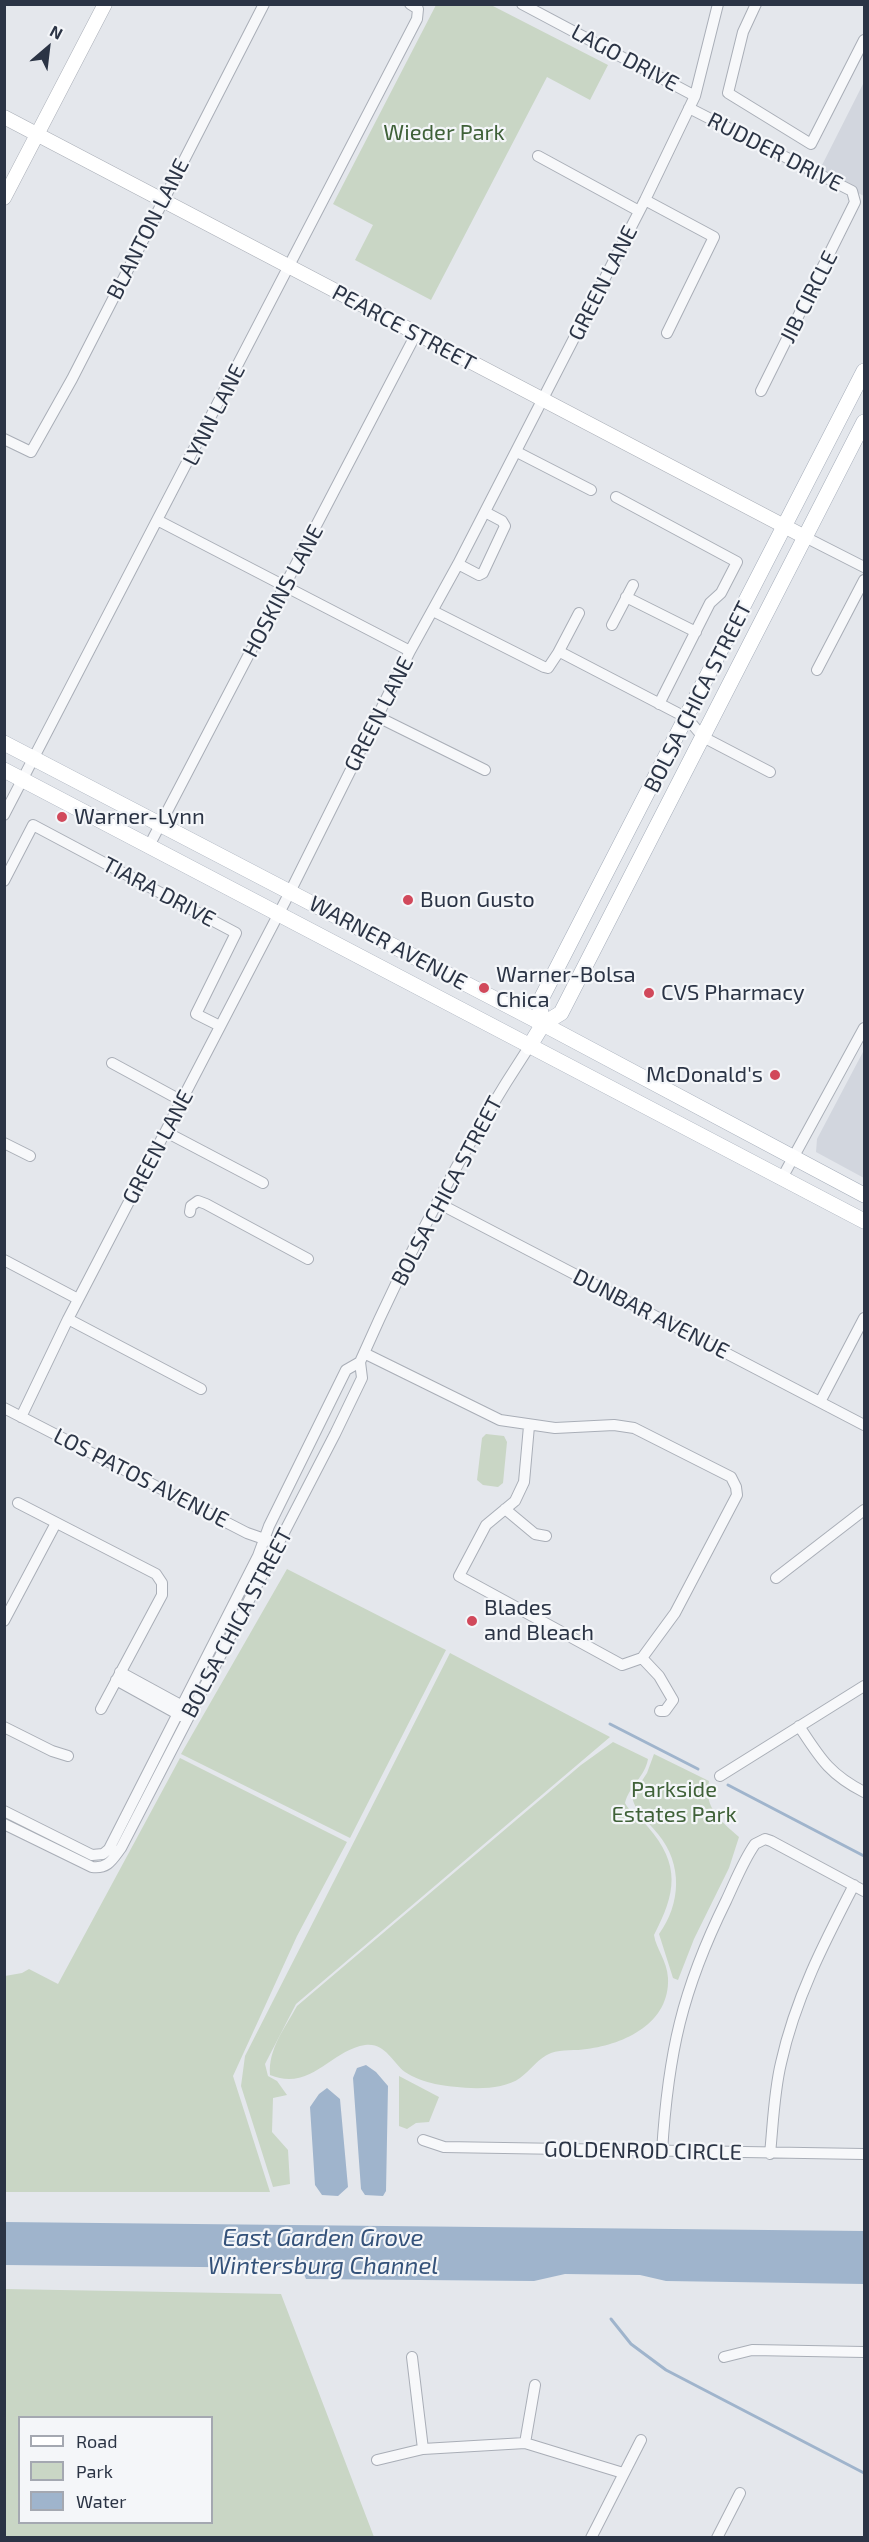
<!DOCTYPE html>
<style>
body{margin:0}
#map{position:relative;width:869px;height:2542px;overflow:hidden;background:#e4e7ec;font-family:"Exo 2",sans-serif}
canvas{display:block}
.frame{position:absolute;inset:0;border:6px solid #2b3445;pointer-events:none}
.legend{position:absolute;left:18px;top:2416px;width:195px;height:108px;box-sizing:border-box;background:#f4f6f9;border:2px solid #a4a8b1;margin:0;padding:8px 10px;list-style:none;font-size:18px;color:#2b3445}
.legend li{display:flex;align-items:center;gap:12px;height:30px}
.legend b{width:30px;border:2px solid #a4a8b1}
.north{position:absolute;left:18px;top:18px;width:60px;height:60px;-webkit-text-stroke:4px #f4f6f9;paint-order:stroke;rotate:28deg;font-size:16px;font-weight:700;line-height:24px;text-align:center;color:#2b3445}
.north::after{content:'';display:block;margin:auto;width:21px;height:27px;background:#2b3445;clip-path:polygon(50% 0,100% 100%,50% 72%,0 100%)}
</style>
<div id="map">
<canvas width="869" height="2542"></canvas>
<div class="frame"></div>
<ul class="legend">
<li><b style="height:8px;background:#fff"></b>Road</li>
<li><b style="height:16px;background:#c9d6c5"></b>Park</li>
<li><b style="height:16px;background:#9fb4cc"></b>Water</li>
</ul>
<div class="north">N</div>
</div>
<script>
const c = document.querySelector('canvas').getContext('2d');
c.lineJoin = 'round';
function fill(path, color) { c.fillStyle = color; c.fill(path, 'evenodd'); }
function trace(path, color, width, dash) { c.strokeStyle = color; c.lineWidth = width; c.lineCap = dash ? 'butt' : 'round'; c.setLineDash(dash || []); c.stroke(path); }
function label(font, color, halo, rows, align = 'center') {
  c.font = font + ' "Exo 2",sans-serif'; c.lineWidth = 4.5; c.setLineDash([]); c.textBaseline = 'middle'; c.strokeStyle = halo; c.fillStyle = color; for (const [text, x, y, turn = 0] of rows) {
    c.save(); c.translate(x, y); c.rotate((+turn || 0) * Math.PI / 180); c.textAlign = isNaN(turn) ? turn : align; if (halo) c.strokeText(text, 0, 0); c.fillText(text, 0, 0); c.restore();
  }
}
const built = new Path2D(`
 M864,82V196L818,173Z
 M864,1050V1178L816,1152L817,1139Z`);
const green = new Path2D(`
 M436,5H491L608,65L590,100L547,77L431,300L355,260L373,225L333,204Z
 M486,1434L504,1436L507,1442L503,1483L498,1487L483,1485L477,1480L482,1438Z
 M287,1569L446,1650L350,1838L181,1754Z
 M450,1653L610,1737L296,2004L265,2064L268,2076L277,2081L287,2095L273,2098L272,2132L288,2150L290,2184L273,2187L241,2086L245,2056Z
 M613,1742L648,1759C645,1777 629,1786 625,1803C630,1813 641,1818 648,1827C681,1865 676,1893 654,1935C656,1949 667,1960 668,1978C670,2023 625,2044 587,2049C576,2051 562,2049 551,2053C538,2058 531,2070 520,2078C499,2093 458,2088 435,2084C426,2082 412,2077 405,2072C392,2062 385,2042 365,2045C331,2050 311,2092 270,2075C268,2049 285,2028 297,2006L581,1765Z
 M654,1754L709,1781C703,1808 721,1821 739,1837L729,1868L694,1939L678,1980L673,1978L659,1934C681,1904 683,1864 658,1834C647,1820 635,1813 632,1796L647,1773Z
 M180,1758L347,1842L297,1936L233,2076L270,2192H5V1976L22,1973L29,1969L58,1984Z
 M399,2076L439,2097L429,2122L416,2123L407,2129L399,2126Z
 M5,2289L281,2294L374,2537H5ZM20,2418H212V2522H20Z`);
const water = new Path2D(`
 M366,2065L376,2072L388,2086L386,2191L383,2196L365,2195L361,2189L353,2078L357,2068Z
 M327,2088L340,2099L348,2187L338,2196L322,2195L315,2185L310,2107L319,2094Z
 M4,2222L864,2231V2284L666,2281L640,2275L565,2274L534,2281L306,2279L302,2270L297,2268L5,2265Z`);
const stream = new Path2D(`
 M610,1724L698,1769
 M728,1785L864,1856
 M611,2319L631,2344L666,2370L864,2473`);
const street = new Path2D(`
 M522,4L695,96
 M756,4L743,32L728,93L811,144L864,40
 M689,108L852,191L855,202L761,391
 M538,156L639,211
 M645,200L714,237L667,333
 M4,439L31,452L72,379L264,4
 M517,452L591,490
 M616,497L737,562L721,593L710,603L659,704
 M159,521L410,651
 M805,537L864,567
 M458,564L479,575L483,573L505,526L502,521L485,512
 M626,597L696,632
 M433,611L544,667L548,668L558,653H562L687,718L703,737L770,772
 M612,625L633,585
 M558,653L579,613
 M817,670L864,580
 M378,717L485,770
 M4,815L417,19L418,9L410,4
 M149,846L416,334
 M4,881L33,825L236,933L196,1014L220,1026
 M112,1063L182,1101
 M166,1132L263,1183
 M4,1143L30,1156
 M782,1178L864,1028
 M438,1203L864,1425
 M190,1212L191,1206L198,1201L206,1204L308,1259
 M4,1260L78,1299
 M68,1319L201,1389
 M364,1353L500,1420L555,1428L614,1425L634,1428L731,1477L736,1487L737,1495L675,1613L642,1658
 M820,1402L864,1318
 M4,1408L247,1533L270,1541
 M21,1417L68,1319L290,892L410,651L458,564L645,200L695,96L718,4
 M529,1426L524,1482L515,1501L486,1525L459,1576L622,1665L642,1658
 M18,1503L156,1574L162,1583V1595L101,1709
 M505,1509L535,1534L546,1536
 M776,1578L864,1510
 M4,1621L56,1523
 M642,1658L659,1676L673,1700L665,1711H660
 M120,1672L186,1708
 M116,1680L181,1716
 M799,1726C820,1758 829,1774 864,1792
 M4,1727L52,1751L68,1756
 M720,1776L864,1686
 M4,1811L92,1855L103,1854L109,1849L258,1556L269,1526L346,1370L360,1362
 M4,1824L92,1867C108,1869 112,1860 121,1848L335,1434L362,1378L360,1362C408,1253 464,1146 529,1047
 M423,2140L444,2147L864,2154
 M662,2152C668,2054 682,1990 726,1901C735,1882 743,1861 755,1844L765,1839L771,1841L864,1891
 M770,2154C773,2124 774,2092 781,2063C795,1999 824,1943 854,1885
 M412,2357L423,2449
 M724,2357L752,2350L864,2352
 M525,2443L535,2385
 M377,2460L423,2449L525,2443L623,2473
 M591,2538L641,2440
 M717,2538L740,2493`);
const secondary = new Path2D(`
 M4,117L805,537
 M4,198L105,4`);
const primary = new Path2D(`
 M4,743L543,1024L864,1195
 M4,770L864,1221
 M543,1024L539,1003L864,371
 M529,1047L543,1024L561,1013L864,422`);
const markers = [
 [62,817,6,"#d1495b"],
 [408,900,6,"#d1495b"],
 [484,988,6,"#d1495b"],
 [649,993,6,"#d1495b"],
 [775,1075,6,"#d1495b"],
 [472,1621,6,"#d1495b"]
];
const streetNames = [
 ["LAGO DRIVE",625,58,28],
 ["RUDDER DRIVE",775,152,27],
 ["BLANTON LANE",148,229,-63],
 ["GREEN LANE",603,283,-63],
 ["JIB CIRCLE",809,297,-63],
 ["PEARCE STREET",404,328,28],
 ["LYNN LANE",214,415,-63],
 ["HOSKINS LANE",283,591,-62],
 ["BOLSA CHICA STREET",698,697,-63],
 ["GREEN LANE",379,714,-63],
 ["TIARA DRIVE",159,892,28],
 ["WARNER AVENUE",388,943,28],
 ["GREEN LANE",158,1147,-62],
 ["BOLSA CHICA STREET",447,1191,-62],
 ["DUNBAR AVENUE",651,1314,27],
 ["LOS PATOS AVENUE",141,1478,27],
 ["BOLSA CHICA STREET",237,1623,-62],
 ["GOLDENROD CIRCLE",643,2151,1]
];
const parkNames = [
 ["Wieder Park",444,133],
 ["Parkside",674,1790],
 ["Estates Park",674,1815]
];
const poiNames = [
 ["Warner-Lynn",74,817],
 ["Buon Gusto",420,900],
 ["Warner-Bolsa",496,975],
 ["Chica",496,1000],
 ["CVS Pharmacy",661,993],
 ["McDonald's",763,1075,"right"],
 ["Blades",484,1608],
 ["and Bleach",484,1633]
];
const waterNames = [
 ["East Garden Grove",323,2238],
 ["Wintersburg Channel",323,2266]
];
fill(built, '#d2d6de');
fill(green, '#c9d6c5');
fill(water, '#9fb4cc');
trace(stream, '#9fb4cc', 3);
trace(street, '#a9aeb7', 12);
trace(secondary, '#a9aeb7', 15);
trace(primary, '#a3abb8', 16);
trace(street, '#f7f8fa', 10);
trace(secondary, '#fff', 14);
trace(primary, '#fff', 15);
for (const [x, y, r, color] of markers) { const dot = new Path2D(); dot.arc(x, y, r, 0, 2 * Math.PI); c.fillStyle = color; c.fill(dot); trace(dot, '#f4f6f9', 2); }
label('22px', '#2b3445', '#f4f6f9', streetNames);
label('22px', '#3f6138', '#f4f6f9', parkNames);
label('22px', '#2b3445', '#f4f6f9', poiNames, 'left');
label('italic 24px', '#34527a', '#f4f6f9', waterNames);
</script>
